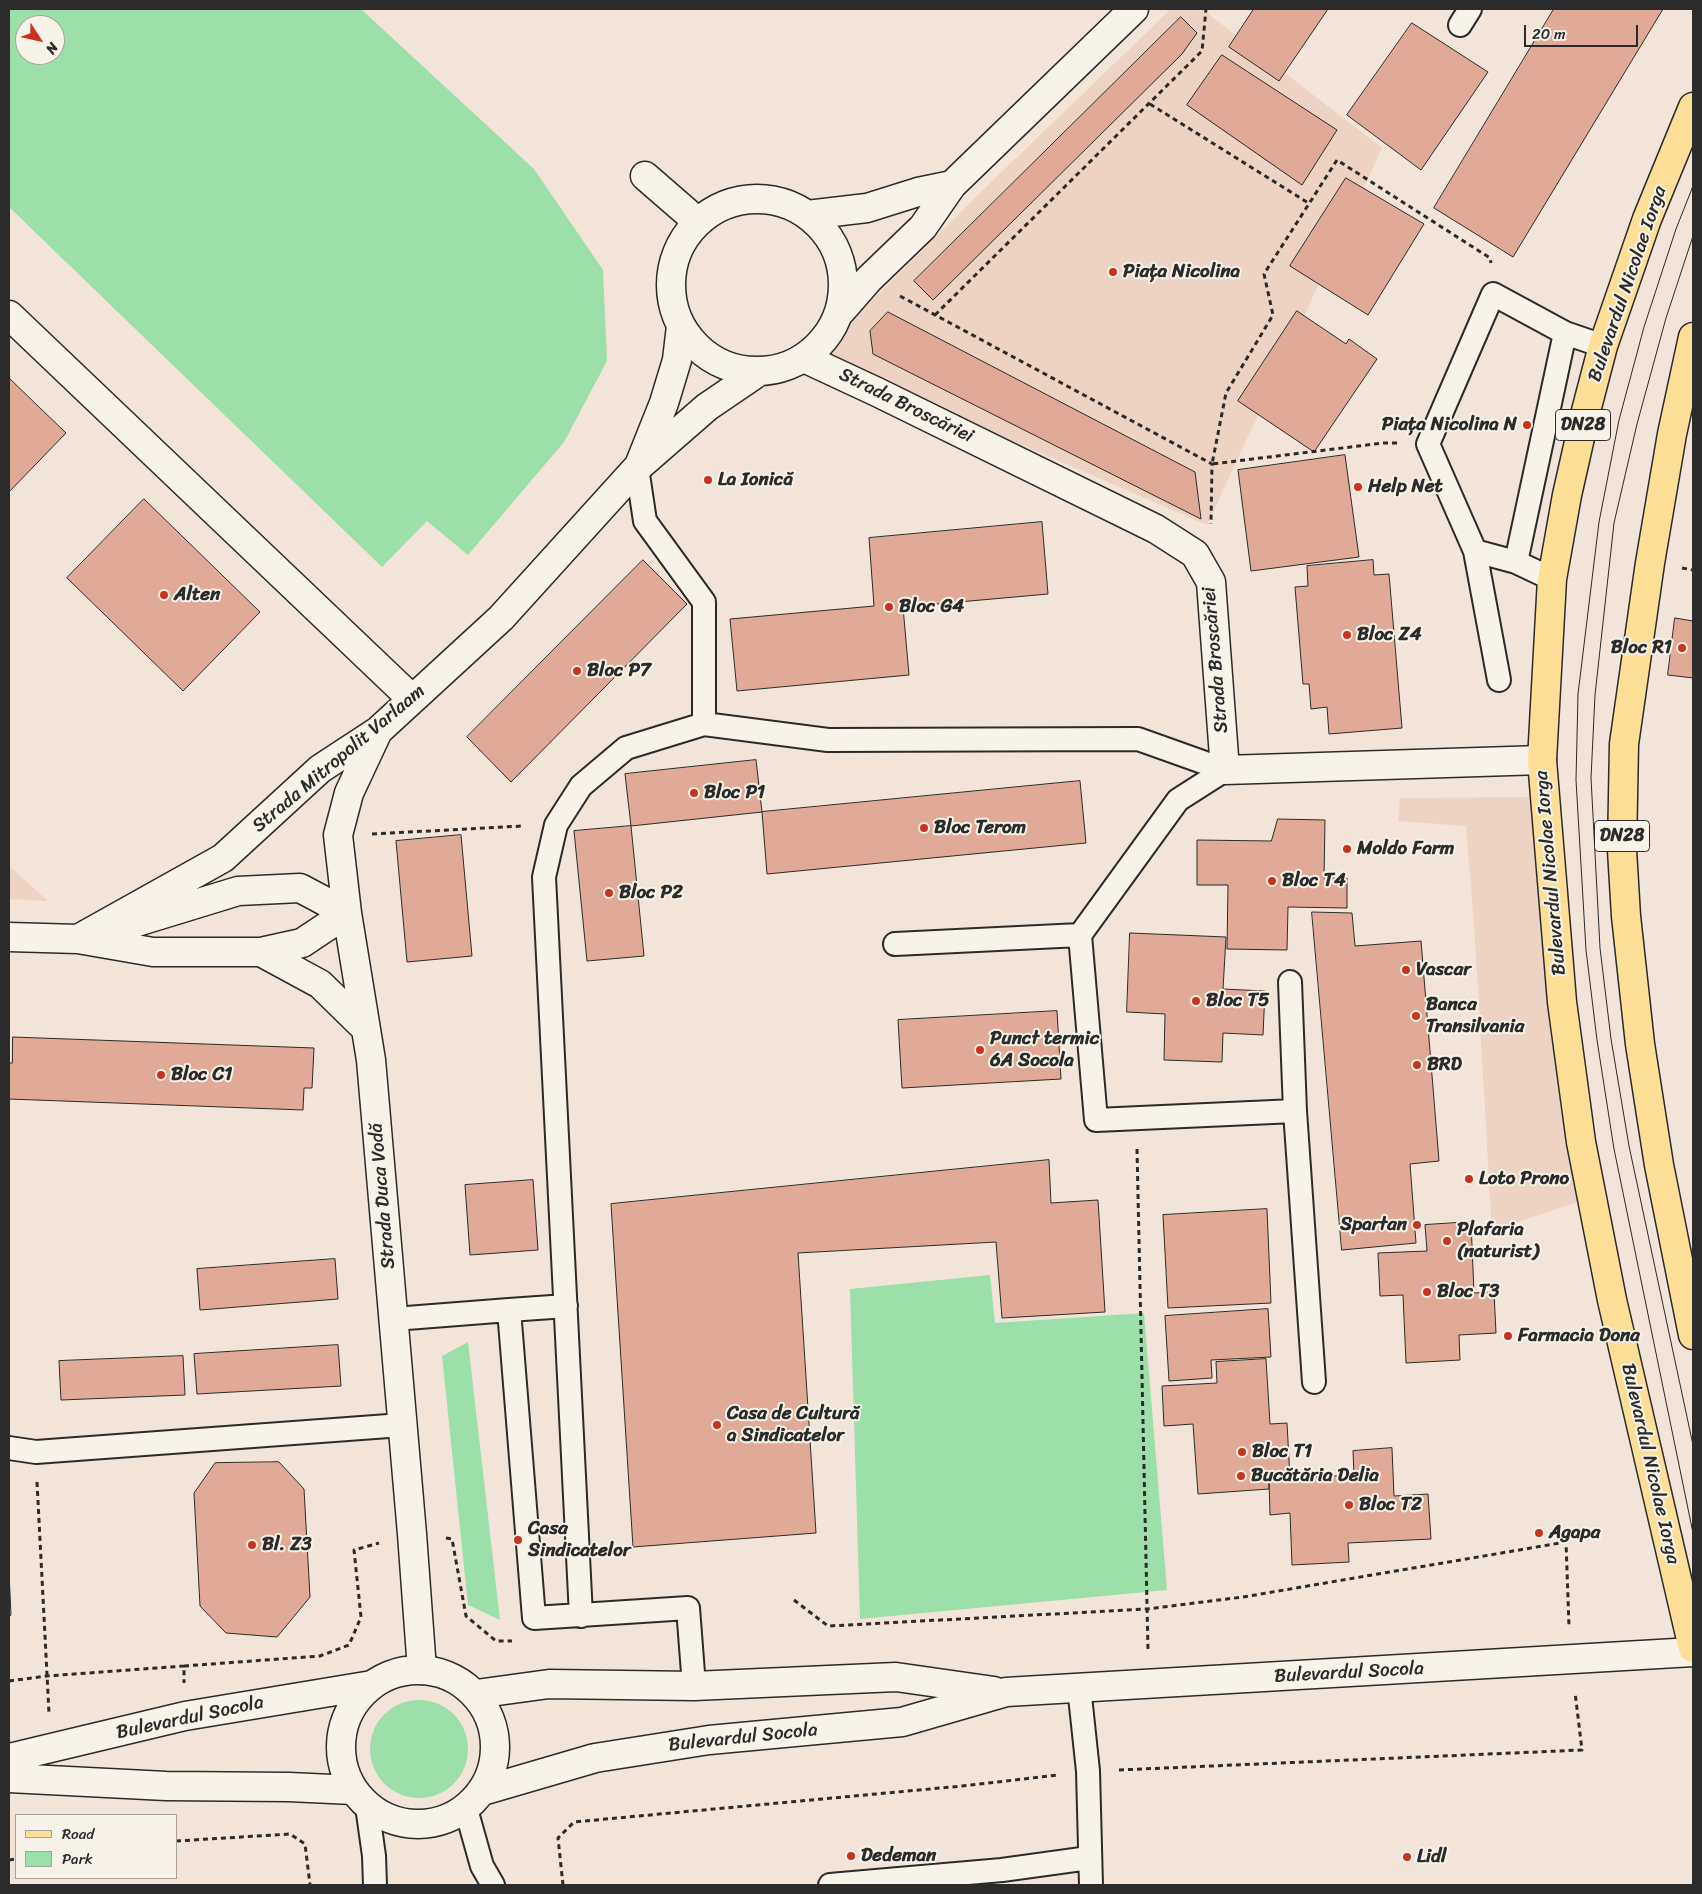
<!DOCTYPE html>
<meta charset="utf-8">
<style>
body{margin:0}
#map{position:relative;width:1702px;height:1894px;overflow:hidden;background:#f2e4d8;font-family:Sriracha,sans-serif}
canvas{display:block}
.frame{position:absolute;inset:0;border:10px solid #2b2b2b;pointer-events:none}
.legend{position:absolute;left:15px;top:1814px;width:162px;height:65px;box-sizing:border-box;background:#f7f3e8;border:1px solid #a5a39c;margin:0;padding:6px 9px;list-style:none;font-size:15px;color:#2b2b2b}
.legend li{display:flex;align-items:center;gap:10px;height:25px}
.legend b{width:25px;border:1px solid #a5a39c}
.north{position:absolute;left:15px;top:15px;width:50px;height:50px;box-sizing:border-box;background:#f7f3e8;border:1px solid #a5a39c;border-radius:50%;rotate:125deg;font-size:14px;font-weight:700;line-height:20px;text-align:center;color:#2b2b2b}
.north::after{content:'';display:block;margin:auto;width:18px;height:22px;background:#c8321e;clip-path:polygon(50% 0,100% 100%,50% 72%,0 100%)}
.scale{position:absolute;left:1524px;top:25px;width:114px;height:22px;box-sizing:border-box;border:2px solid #2b2b2b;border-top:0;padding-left:6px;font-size:15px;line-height:18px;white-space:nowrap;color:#2b2b2b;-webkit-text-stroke:4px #f7f3e8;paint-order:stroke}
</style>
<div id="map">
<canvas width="1702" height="1894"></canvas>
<div class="frame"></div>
<ul class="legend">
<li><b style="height:6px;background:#fdde96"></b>Road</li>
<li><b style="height:14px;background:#9ddfa9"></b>Park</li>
</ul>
<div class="north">N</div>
<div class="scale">20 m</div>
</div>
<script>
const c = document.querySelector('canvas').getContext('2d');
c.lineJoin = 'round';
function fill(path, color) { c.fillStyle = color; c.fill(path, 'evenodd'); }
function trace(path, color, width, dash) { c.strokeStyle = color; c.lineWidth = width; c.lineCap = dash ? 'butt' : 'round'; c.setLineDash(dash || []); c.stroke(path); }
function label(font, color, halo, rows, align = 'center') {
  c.font = font + ' Sriracha,sans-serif'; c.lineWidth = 4; c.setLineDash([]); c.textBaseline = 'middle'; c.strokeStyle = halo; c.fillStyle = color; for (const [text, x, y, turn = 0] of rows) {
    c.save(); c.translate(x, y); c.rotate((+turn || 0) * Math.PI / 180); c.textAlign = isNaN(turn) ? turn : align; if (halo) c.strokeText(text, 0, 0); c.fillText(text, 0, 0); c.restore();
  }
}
const built = new Path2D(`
 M1171,9H1202L1382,148L1207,525L816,356L986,187Z
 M1538,797L1583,1200L1492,1231L1475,939L1466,826L1398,821L1400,798Z
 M9,866L48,901L9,899Z`);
const green = new Path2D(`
 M9,9H361L534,169L603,270L607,361L564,442L468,555L427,521L382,567L9,207ZM25,25H55V55H25Z
 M990,1275L995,1323L1144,1313L1167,1590L860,1619L850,1289Z
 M468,1342L500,1620L468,1605L442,1356Z
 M370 1749a49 49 0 1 1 98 0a49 49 0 1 1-98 0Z`);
const building = new Path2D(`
 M1254,9H1328L1279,81L1229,47Z
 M1554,9H1663L1513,257L1434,208Z
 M1181,17L1197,33L1182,54L933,300L914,281Z
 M1412,23L1488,72L1421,170L1347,115Z
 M1222,55L1337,130L1302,185L1187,105Z
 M1346,178L1424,224L1368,315L1290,266Z
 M1297,311L1346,344L1349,339L1377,359L1314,452L1238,401Z
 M888,312L1195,472L1201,519L873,354L870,331Z
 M9,378L66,433L9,492Z
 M1345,455L1359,557L1251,571L1238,470Z
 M144,499L260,612L183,691L67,578Z
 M1042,522L1048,594L903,607L909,675L737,691L730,619L874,606L869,538Z
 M643,560L687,604L511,782L467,737Z
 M1373,560L1374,575L1389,574L1402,728L1329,734L1327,707L1311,709L1309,684H1303L1295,587L1308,586L1307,566Z
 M1675,618L1693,621V678L1668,675Z
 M756,760L762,812L631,826L625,774Z
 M1080,781L1086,843L767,874L762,812Z
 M1278,819L1325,820L1324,878H1347V908L1288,907L1287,950L1227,949L1228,885H1197V840L1271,841Z
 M631,826L644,956L587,961L574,831Z
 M461,835L472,956L407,962L396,841Z
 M1312,912L1352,913L1355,946L1421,941L1439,1161L1410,1164L1416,1243L1342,1250Z
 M1130,933L1226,937L1223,989L1265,991L1263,1035L1223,1033L1222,1062L1164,1060L1165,1014L1127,1012Z
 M1057,1011L1061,1079L902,1088L898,1020Z
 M13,1037L314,1048L312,1088H304L303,1110L9,1099V1063H12Z
 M1049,1160L1051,1203L1098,1200L1105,1312L1002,1318L996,1242L798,1253L816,1533L633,1547L611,1204Z
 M533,1180L538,1250L470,1255L465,1185Z
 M1267,1209L1271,1303L1168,1308L1163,1215Z
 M1471,1222L1474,1293L1494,1292L1496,1333L1459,1335L1460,1360L1406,1363L1403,1295L1380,1296L1378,1253L1427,1251L1425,1225Z
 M335,1259L338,1299L200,1310L197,1269Z
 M1268,1309L1271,1357L1211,1360L1212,1378L1169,1381L1165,1316Z
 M338,1345L341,1386L197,1394L194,1354Z
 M183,1356L185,1395L61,1400L59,1361Z
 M1266,1359L1270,1424L1287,1423L1290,1478L1269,1479V1489L1198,1494L1193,1424L1164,1426L1162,1386L1217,1383L1216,1362Z
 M1392,1448L1394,1496L1428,1494L1431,1539L1348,1543L1349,1562L1292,1565L1290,1513L1270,1515L1269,1479L1354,1475L1353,1451Z
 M279,1462L304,1489L310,1597L277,1637L226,1633L200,1606L194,1493L215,1463Z
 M9,1572L11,1615L9,1617Z`);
const path = new Path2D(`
 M1150,104L1310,204
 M900,296L1212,464L1211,524
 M935,315L1202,51L1206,9
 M1397,443H1383L1212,464L1226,393L1273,315L1264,274L1337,160L1490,258L1491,263
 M1682,568L1693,570
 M372,834L523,826
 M1137,1149L1148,1650
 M37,1482L49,1713
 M446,1538L452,1539L466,1616L496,1641H512
 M794,1600L828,1626L1147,1609L1243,1597L1566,1542L1569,1626
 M184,1666L320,1656L349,1645L361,1617L354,1550L379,1543
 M9,1681L47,1676L184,1666V1683
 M1119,1770L1582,1750L1575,1692
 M176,1841L290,1834L305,1844L310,1885
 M9,1860L16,1859
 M563,1885L558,1838L574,1822L962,1786L1058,1775`);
const lane = new Path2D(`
 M1460,25L1470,9
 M1475,551L1499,680
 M1516,562L1565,333
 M1552,579L1516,562L1475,551L1428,444L1493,294L1565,333L1603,346
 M704,724L828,740L1138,739L1225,770
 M1225,770L1178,800L1080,935L1096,1120L1295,1111L1290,982
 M895,944L1080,935
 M1295,1111L1314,1382
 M509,1310L566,1306
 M394,1319L509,1310L534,1618L688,1608L694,1686
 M9,1448L36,1452L402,1425
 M581,1616L544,877L556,825L581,786L626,748L704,724V602L645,521L637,468
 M1079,1687L1088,1771L1091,1885
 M367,1806L374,1856L375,1885
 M466,1809L482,1866L493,1885
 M830,1885L1002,1870L1089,1858`);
const street = new Path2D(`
 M645,176L698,222
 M671 285a86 86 0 1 1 172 0a86 86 0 1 1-172 0Z
 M807,215L867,208L918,192L952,185
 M841,311L869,279L923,227L952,185L1134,9
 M9,315L412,699
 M804,358L877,392L1156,529L1195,554L1211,582L1225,770L1542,760
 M640,463L664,403L677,360L681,326
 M378,731L349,793L338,835L347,913L371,1060L412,1534L422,1670
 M127,925L238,891L300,888L347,913
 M9,937L78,939L153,952H261L302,943L347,913
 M78,939L223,858L320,769L378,731L501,618L637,468L707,407L757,373
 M261,952L320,984L365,1028`);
const secondary = new Path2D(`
 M341 1747a77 77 0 1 1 154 0a77 77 0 1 1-154 0Z
 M476,1694L549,1684L694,1686L896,1677L994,1691
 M9,1758L185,1716L372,1685
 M9,1778L166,1786L289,1787L353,1790
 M482,1791L595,1758L709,1740L902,1722L1006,1692L1693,1652`);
const primary = new Path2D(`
 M1693,107L1647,219L1603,346L1586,411L1567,495L1552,579L1542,760L1562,1002L1581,1142L1612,1300L1693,1648
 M1693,337L1672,434L1650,563L1624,744L1622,850L1626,916L1640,1044L1659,1165L1693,1335`);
const tram = new Path2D(`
 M1693,186L1676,229L1644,327L1619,420L1599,522L1578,694L1576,780L1586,950L1597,1040L1614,1149L1693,1533
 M1693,236L1666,318L1637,424L1614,523L1595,695L1591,778L1600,948L1611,1039L1629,1146L1693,1445`);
const markers = [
 [1113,272,5,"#c8321e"],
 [1527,425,5,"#c8321e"],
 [708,480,5,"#c8321e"],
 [1358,487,5,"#c8321e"],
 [164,595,5,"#c8321e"],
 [889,607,5,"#c8321e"],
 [1347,635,5,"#c8321e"],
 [1682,648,5,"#c8321e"],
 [577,671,5,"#c8321e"],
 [694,793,5,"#c8321e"],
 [924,828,5,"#c8321e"],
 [1347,849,5,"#c8321e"],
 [1272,881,5,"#c8321e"],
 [609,893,5,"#c8321e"],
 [1406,970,5,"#c8321e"],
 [1196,1001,5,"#c8321e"],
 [1416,1016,5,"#c8321e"],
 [980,1050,5,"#c8321e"],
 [1417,1065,5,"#c8321e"],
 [161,1075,5,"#c8321e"],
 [1469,1179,5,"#c8321e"],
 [1417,1225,5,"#c8321e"],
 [1447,1241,5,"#c8321e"],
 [1427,1292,5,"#c8321e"],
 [1508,1336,5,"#c8321e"],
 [717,1425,5,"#c8321e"],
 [1242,1452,5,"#c8321e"],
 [1241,1476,5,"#c8321e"],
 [1349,1505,5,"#c8321e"],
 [1539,1533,5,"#c8321e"],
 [518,1540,5,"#c8321e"],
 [252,1545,5,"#c8321e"],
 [851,1856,5,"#c8321e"],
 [1407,1857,5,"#c8321e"]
];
const shields = [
 [1583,425,55],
 [1622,836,55]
];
const shieldNames = [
 ["DN28",1583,425],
 ["DN28",1622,836]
];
const poiNames = [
 ["Piața Nicolina",1123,272],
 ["Piața Nicolina N",1517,425,"right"],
 ["La Ionică",718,480],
 ["Help Net",1368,487],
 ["Alten",174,595],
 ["Bloc G4",899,607],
 ["Bloc Z4",1357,635],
 ["Bloc R1",1672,648,"right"],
 ["Bloc P7",587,671],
 ["Bloc P1",704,793],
 ["Bloc Terom",934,828],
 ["Moldo Farm",1357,849],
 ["Bloc T4",1282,881],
 ["Bloc P2",619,893],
 ["Vascar",1416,970],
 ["Bloc T5",1206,1001],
 ["Banca",1426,1005],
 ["Transilvania",1426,1027],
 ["Punct termic",990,1039],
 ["6A Socola",990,1061],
 ["BRD",1427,1065],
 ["Bloc C1",171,1075],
 ["Loto Prono",1479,1179],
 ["Spartan",1407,1225,"right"],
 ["Plafaria",1457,1230],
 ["(naturist)",1457,1252],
 ["Bloc T3",1437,1292],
 ["Farmacia Dona",1518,1336],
 ["Casa de Cultură",727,1414],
 ["a Sindicatelor",727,1436],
 ["Bloc T1",1252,1452],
 ["Bucătăria Delia",1251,1476],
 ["Bloc T2",1359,1505],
 ["Casa",528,1529],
 ["Sindicatelor",528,1551],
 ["Agapa",1549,1533],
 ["Bl. Z3",262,1545],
 ["Dedeman",861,1856],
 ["Lidl",1417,1857]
];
const streetNames = [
 ["Bulevardul Nicolae Iorga",1628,284,-71],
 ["Strada Broscăriei",906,406,26],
 ["Strada Broscăriei",1216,660,-95],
 ["Strada Mitropolit Varlaam",339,759,-40],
 ["Bulevardul Nicolae Iorga",1551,873,-95],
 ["Strada Duca Vodă",383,1196,-95],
 ["Bulevardul Nicolae Iorga",1650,1464,77],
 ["Bulevardul Socola",1349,1673,-3],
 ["Bulevardul Socola",190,1718,-12],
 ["Bulevardul Socola",743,1738,-6]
];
fill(built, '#edd3c4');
fill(green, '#9ddfa9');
fill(building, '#e0aa96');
trace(building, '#2b2b2b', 1);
trace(lane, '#2b2b2b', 26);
trace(street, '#2b2b2b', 31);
trace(secondary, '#2b2b2b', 31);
trace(primary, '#2b2b2b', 31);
trace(path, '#2b2b2b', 3, [5, 4]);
trace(lane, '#f7f3e8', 22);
trace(street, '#f7f3e8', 28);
trace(secondary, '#f7f3e8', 28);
trace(primary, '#fdde96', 28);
trace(tram, '#2b2b2b', 1);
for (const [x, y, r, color] of markers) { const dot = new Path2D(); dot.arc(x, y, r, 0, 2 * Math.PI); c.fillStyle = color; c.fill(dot); trace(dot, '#f7f3e8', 2); }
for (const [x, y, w] of shields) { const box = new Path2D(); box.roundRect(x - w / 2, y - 15.5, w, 31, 4); c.fillStyle = '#f7f3e8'; c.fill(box); trace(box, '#2b2b2b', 1); }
label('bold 18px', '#2b2b2b', null, shieldNames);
label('bold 19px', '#2b2b2b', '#f7f3e8', poiNames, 'left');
label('19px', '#2b2b2b', '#f7f3e8', streetNames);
</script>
